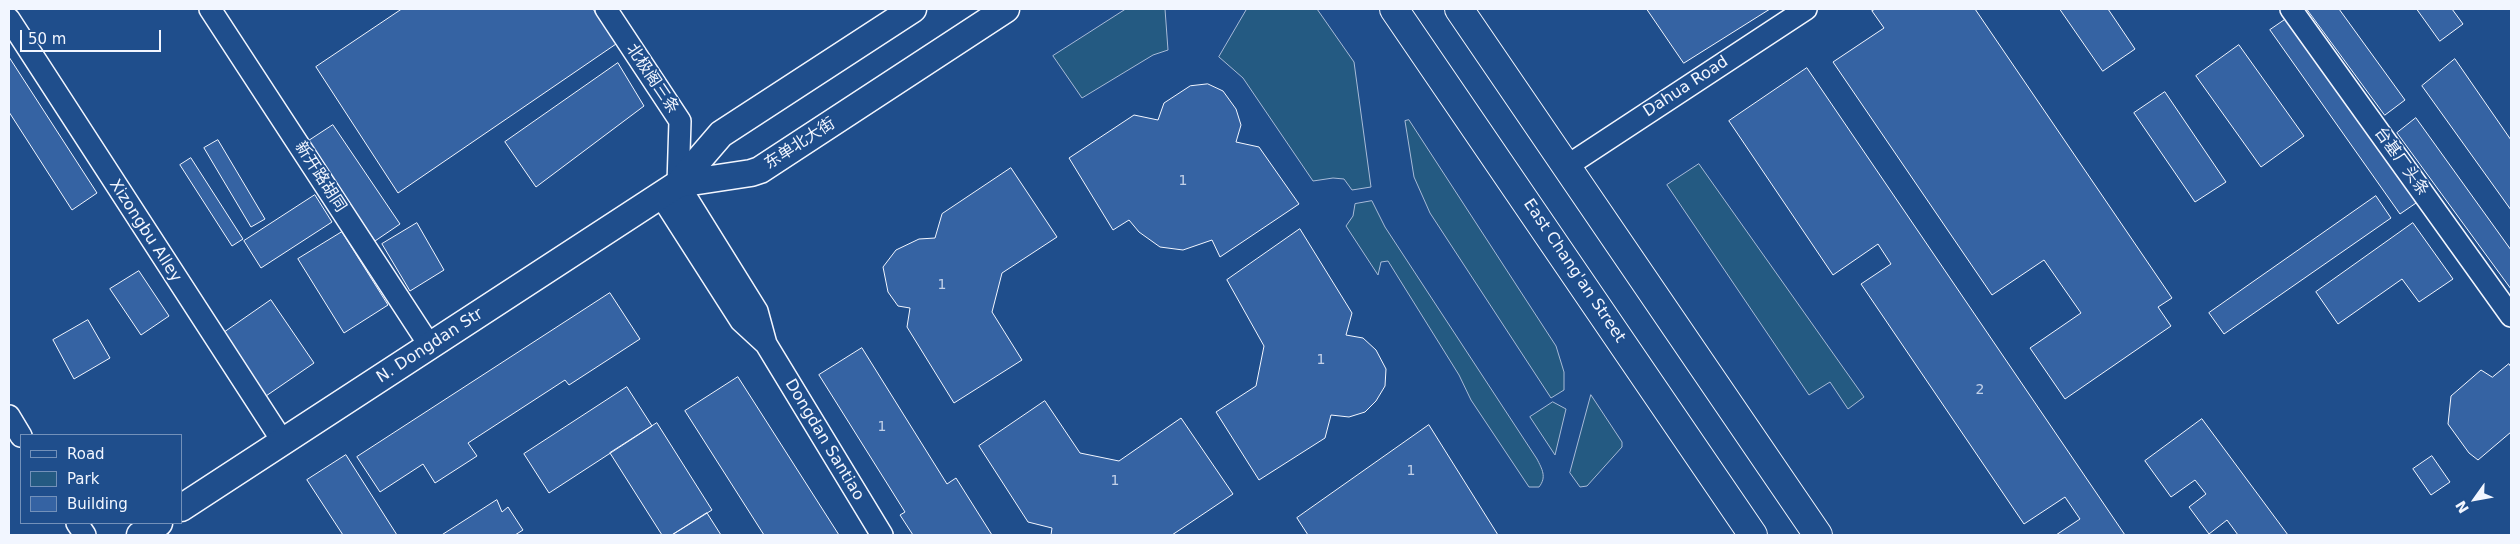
<!DOCTYPE html>
<meta charset="utf-8">
<style>
body{margin:0}
#map{position:relative;width:2520px;height:544px;overflow:hidden;background:#1f4e8c;font-family:"DejaVu Sans",sans-serif}
canvas{display:block}
.frame{position:absolute;inset:0;border:10px solid #f2f6ff;pointer-events:none}
.legend{position:absolute;left:20px;top:434px;width:162px;height:90px;box-sizing:border-box;background:#1f4e8c;border:1px solid #7391ba;margin:0;padding:6px 9px;list-style:none;font-size:15px;color:#f2f6ff}
.legend li{display:flex;align-items:center;gap:10px;height:25px}
.legend b{width:25px;border:1px solid #7391ba}
.north{position:absolute;left:2450px;top:474px;width:50px;height:50px;-webkit-text-stroke:4px #1f4e8c;paint-order:stroke;rotate:238deg;font-size:14px;font-weight:700;line-height:20px;text-align:center;color:#f2f6ff}
.north::after{content:'';display:block;margin:auto;width:18px;height:22px;background:#f2f6ff;clip-path:polygon(50% 0,100% 100%,50% 72%,0 100%)}
.scale{position:absolute;left:20px;top:30px;width:141px;height:22px;box-sizing:border-box;border:2px solid #f2f6ff;border-top:0;padding-left:6px;font-size:15px;line-height:18px;white-space:nowrap;color:#f2f6ff;-webkit-text-stroke:4px #1f4e8c;paint-order:stroke}
</style>
<div id="map">
<canvas width="2520" height="544"></canvas>
<div class="frame"></div>
<ul class="legend">
<li><b style="height:6px;background:#1f4e8c"></b>Road</li>
<li><b style="height:14px;background:#245a82"></b>Park</li>
<li><b style="height:14px;background:#3563a3"></b>Building</li>
</ul>
<div class="north">N</div>
<div class="scale">50 m</div>
</div>
<script>
const c = document.querySelector('canvas').getContext('2d');
c.lineJoin = 'round';
function fill(path, color) { c.fillStyle = color; c.fill(path, 'evenodd'); }
function trace(path, color, width, dash) { c.strokeStyle = color; c.lineWidth = width; c.lineCap = dash ? 'butt' : 'round'; c.setLineDash(dash || []); c.stroke(path); }
function label(font, color, halo, rows, align = 'center') {
  c.font = font + ' "DejaVu Sans","Noto Sans SC",sans-serif'; c.lineWidth = 4; c.setLineDash([]); c.textBaseline = 'middle'; c.strokeStyle = halo; c.fillStyle = color; for (const [text, x, y, turn = 0] of rows) {
    c.save(); c.translate(x, y); c.rotate((+turn || 0) * Math.PI / 180); c.textAlign = isNaN(turn) ? turn : align; if (halo) c.strokeText(text, 0, 0); c.fillText(text, 0, 0); c.restore();
  }
}
const green = new Path2D(`
 M1126,9H1165L1168,50L1153,55L1082,98L1053,56Z
 M1247,9H1317L1354,62L1371,187L1352,190L1344,179L1333,178L1313,181L1243,78L1219,57Z
 M1409,120L1556,346L1564,372V390L1551,398L1430,213L1414,177L1405,121Z
 M1699,164L1864,397L1848,409L1830,382L1809,395L1667,185Z
 M1372,201L1385,227L1537,459C1542,469 1547,477 1539,487H1529L1471,400L1459,375L1388,261L1381,262L1378,275L1346,226L1353,216L1355,204Z
 M1591,395L1622,442V447L1587,486L1580,487L1570,473Z
 M1553,402L1566,409L1555,455L1530,417Z`);
const building = new Path2D(`
 M402,9H593L616,44L398,193L316,67Z
 M1647,9H1770L1684,63Z
 M1876,9H1975L2172,298L2158,307L2171,326L2065,399L2030,348L2081,313L2044,260L1992,295L1833,62L1884,28L1872,11Z
 M2060,9H2108L2135,49L2103,71Z
 M2307,9H2339L2405,100L2385,115Z
 M2417,9H2452L2463,24L2440,41Z
 M2289,17L2419,201L2400,214L2270,30Z
 M2239,45L2304,136L2261,167L2196,76Z
 M9,57L97,193L72,210L9,112Z
 M2455,59L2511,140V210L2422,86Z
 M618,63L644,106L536,187L505,142Z
 M1807,68L2125,535H2056L2080,519L2065,497L2024,524L1861,284L1891,264L1878,244L1833,275L1729,121Z
 M1208,84L1223,91L1236,109L1241,125L1236,142L1259,147L1299,204L1220,257L1212,240L1183,250L1160,247L1139,232L1129,220L1113,230L1069,158L1134,115L1158,120L1164,103L1190,86Z
 M2165,92L2226,182L2195,202L2134,113Z
 M2416,118L2511,250V289L2397,133Z
 M333,125L400,224L375,241L307,142Z
 M218,140L265,219L251,227L204,148Z
 M191,158L243,239L232,246L180,165Z
 M1011,168L1057,237L1002,273L992,312L1022,360L954,403L907,327L910,308L898,306L888,292L883,267L896,250L919,239L935,238L942,214Z
 M315,195L332,222L261,268L244,241Z
 M2376,196L2391,218L2224,334L2209,313Z
 M417,223L444,270L410,291L382,244Z
 M2413,223L2453,279L2419,302L2402,279L2338,324L2316,292Z
 M1300,229L1352,313L1346,335L1363,338L1376,350L1386,369L1385,386L1376,401L1365,412L1349,417L1331,415L1325,438L1259,480L1216,412L1256,386L1264,346L1227,280Z
 M342,232L388,305L344,333L298,259Z
 M139,271L169,316L141,335L110,289Z
 M610,293L640,339L569,385L565,380L468,443L477,456L435,483L423,464L380,492L357,457Z
 M271,300L314,363L266,396L222,334Z
 M88,320L110,358L74,379L53,340Z
 M862,348L947,484L956,478L992,535H913L900,515L905,512L819,375Z
 M2509,364L2511,367V432L2478,460L2469,453L2448,424L2451,396L2481,370L2492,377Z
 M738,377L839,535H764L685,411Z
 M627,387L652,426L549,493L524,454Z
 M1045,401L1080,453L1119,461L1181,418L1233,494L1172,535H1051L1052,528L1028,522L979,446Z
 M2202,419L2288,535H2238L2227,520L2209,534L2189,507L2206,494L2195,480L2171,497L2145,461Z
 M657,423L712,510L672,535H662L610,453Z
 M1429,425L1498,535H1308L1297,518Z
 M346,455L397,535H343L307,480Z
 M2432,456L2450,482L2431,495L2413,469Z
 M497,500L502,512L508,507L523,530L515,535H442Z
 M707,513L721,535H672Z`);
const minor = new Path2D(`
 M210,9L430,346
 M606,9L680,121L678,184L757,311L766,344
 M2291,9L2511,316
 M9,19L283,442
 M1567,166L1806,9
 M661,196L741,321L766,344L882,535
 M9,416L21,436
 M77,523L85,535`);
const major = new Path2D(`
 M678,184L751,173L760,170L1006,9
 M181,508L678,184L721,134L913,9
 M140,535L159,523`);
const highway = new Path2D(`
 M1394,9L1753,535
 M1459,9L1818,535`);
const numberNames = [
 ["1",1183,181],
 ["1",942,285],
 ["1",1321,360],
 ["2",1980,390],
 ["1",882,427],
 ["1",1411,471],
 ["1",1115,481]
];
const streetNames = [
 ["北极阁三条",652,79,56],
 ["Dahua Road",1686,87,-33],
 ["东单北大街",800,144,-33],
 ["台基厂头条",2401,162,54],
 ["新开路胡同",320,177,57],
 ["Xizongbu Alley",145,231,57],
 ["East Chang'an Street",1574,271,56],
 ["N. Dongdan Str",430,346,-33],
 ["Dongdan Santiao",824,440,59]
];
fill(green, '#245a82');
trace(green, '#a8bbd7', 1);
fill(building, '#3563a3');
trace(building, '#f2f6ff', 1);
trace(minor, '#f2f6ff', 24);
trace(major, '#f2f6ff', 29);
trace(highway, '#f2f6ff', 30);
trace(minor, '#1f4e8c', 21);
trace(major, '#1f4e8c', 26);
trace(highway, '#1f4e8c', 28);
label('14px', '#c3d1e8', null, numberNames);
label('16px', '#f2f6ff', '#1f4e8c', streetNames);
</script>
